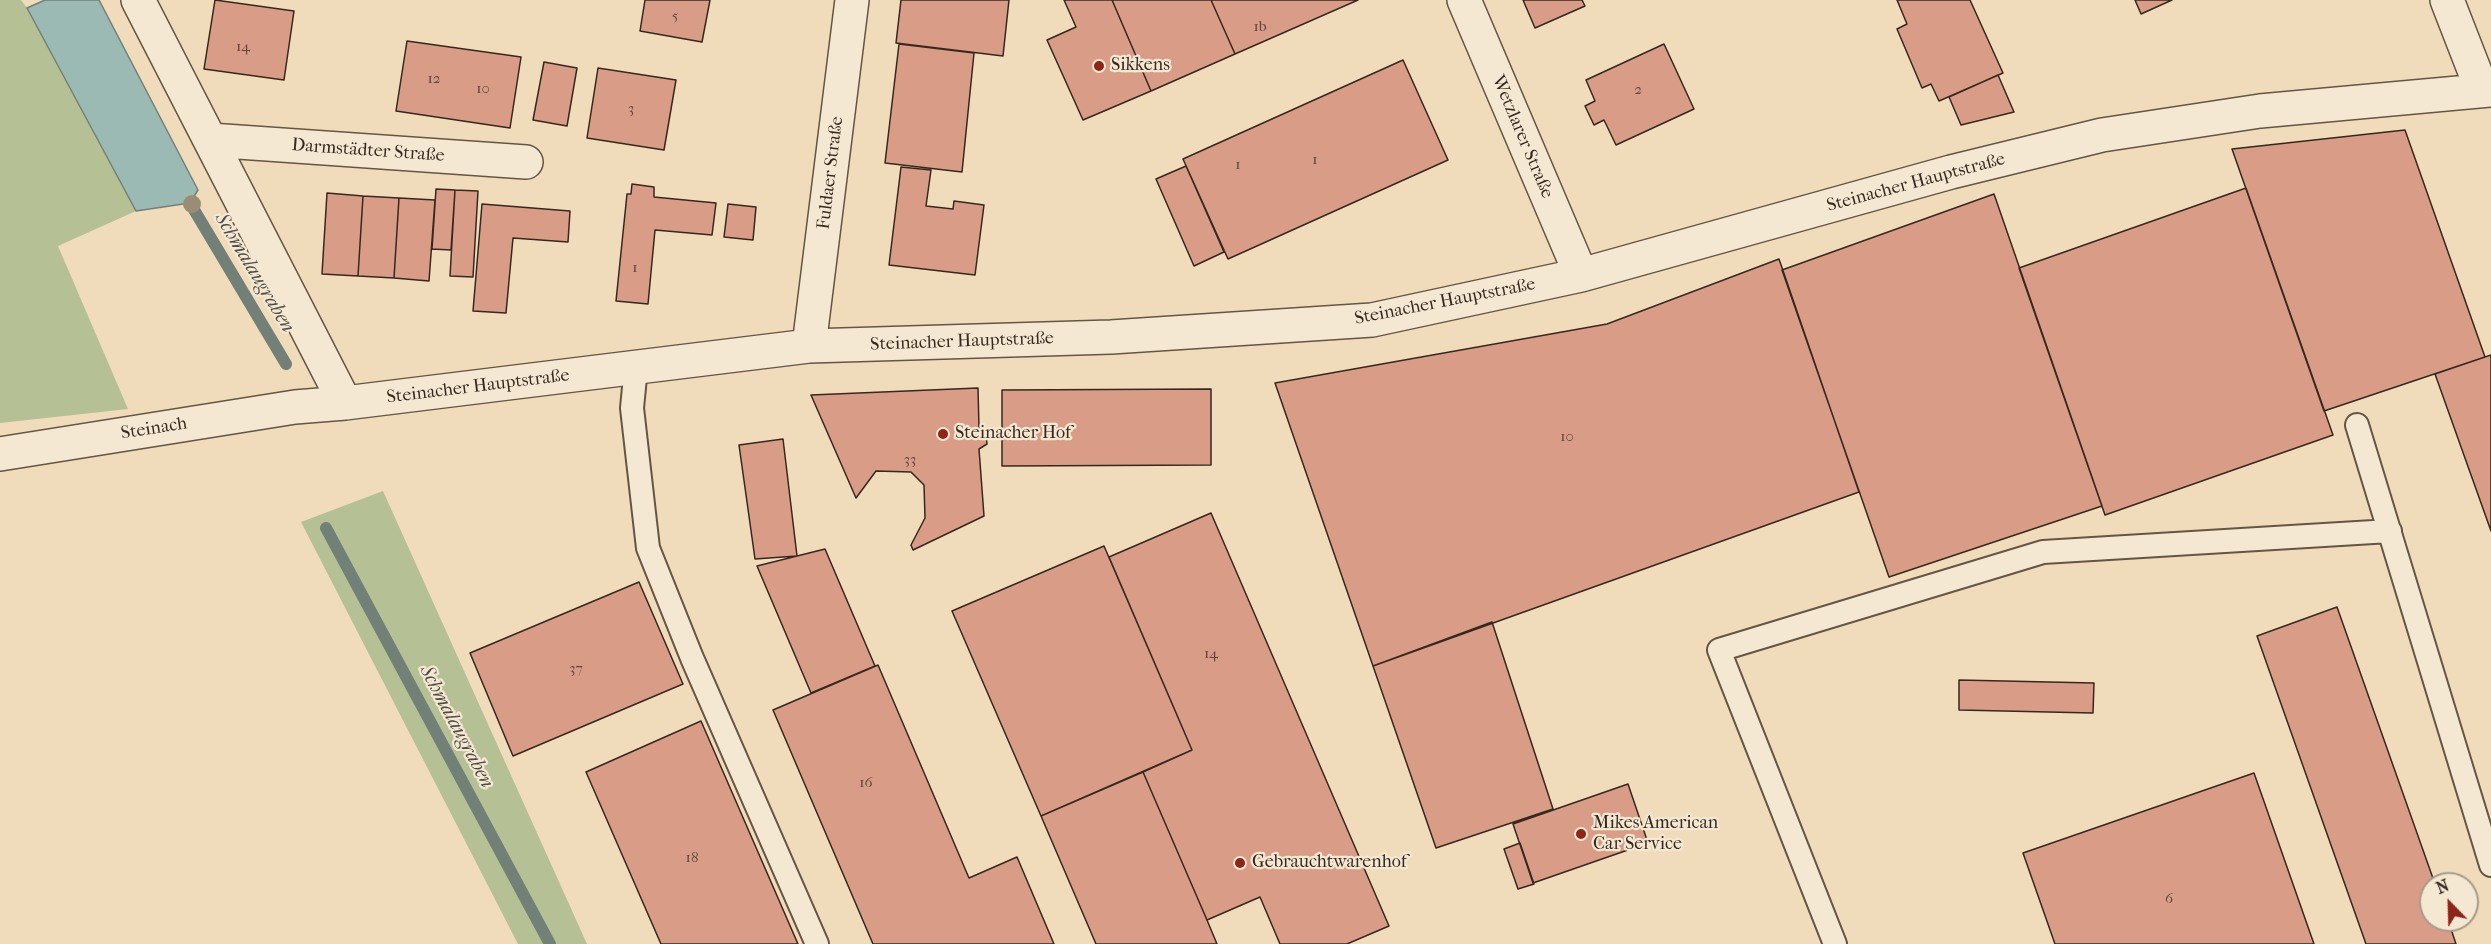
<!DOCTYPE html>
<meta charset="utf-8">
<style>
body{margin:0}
#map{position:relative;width:2491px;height:944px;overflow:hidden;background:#f0dbbb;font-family:"IM FELL French Canon",serif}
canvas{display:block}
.north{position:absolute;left:2419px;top:872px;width:60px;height:60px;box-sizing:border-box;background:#f5e8d3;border:2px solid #a89b8b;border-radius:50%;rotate:337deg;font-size:16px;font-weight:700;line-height:24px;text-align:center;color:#35281e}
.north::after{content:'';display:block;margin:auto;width:21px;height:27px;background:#8f2418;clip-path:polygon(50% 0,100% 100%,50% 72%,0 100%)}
</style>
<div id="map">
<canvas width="2491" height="944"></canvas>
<div class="north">N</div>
</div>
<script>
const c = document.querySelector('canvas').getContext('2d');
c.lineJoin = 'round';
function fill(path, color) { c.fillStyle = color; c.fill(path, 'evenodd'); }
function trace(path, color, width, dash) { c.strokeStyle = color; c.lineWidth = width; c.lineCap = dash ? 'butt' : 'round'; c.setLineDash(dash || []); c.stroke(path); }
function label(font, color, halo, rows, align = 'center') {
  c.font = font + ' "IM FELL French Canon",serif'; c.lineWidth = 4.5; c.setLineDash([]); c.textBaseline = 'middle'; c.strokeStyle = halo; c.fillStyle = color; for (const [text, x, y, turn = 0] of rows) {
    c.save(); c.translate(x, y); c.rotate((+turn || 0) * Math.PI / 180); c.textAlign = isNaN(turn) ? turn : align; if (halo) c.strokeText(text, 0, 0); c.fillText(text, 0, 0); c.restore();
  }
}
const green = new Path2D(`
 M0,0H21L27,8L136,211L58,246L128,409L0,423Z
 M383,491L587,944H518L301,522Z`);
const water = new Path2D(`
 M45,0H99L198,190L190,203L136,211L27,8Z`);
const stream = new Path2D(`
 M190,203L286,364
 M326,528L550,944`);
const building = new Path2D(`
 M215,0L294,11L284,80L204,69Z
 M645,0H710L702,42L640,31Z
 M901,0H1009L1003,56L896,43Z
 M1064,0H1112L1151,91L1083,120L1047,40L1076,27Z
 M1112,0H1211L1235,54L1151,91Z
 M1211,0H1358L1235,54Z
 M1523,0H1582L1585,6L1535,28Z
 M1897,0H1970L2003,73L1939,101L1931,84L1922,88L1897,29L1907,24Z
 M2135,0H2172L2141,14Z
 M407,41L521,57L510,128L396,111Z
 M899,44L974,53L962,172L885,163Z
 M1664,44L1694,109L1616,145L1604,120L1594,125L1585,106L1595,101L1586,80Z
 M1403,60L1448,160L1228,259L1183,159Z
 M544,62L577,68L567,126L533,120Z
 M598,68L676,80L664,150L587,138Z
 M1998,75L2014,112L1961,125L1949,97Z
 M2405,130L2485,357L2324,411L2232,149Z
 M1186,166L1224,252L1194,266L1156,179Z
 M901,167L931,170L926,206L953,209L954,201L984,205L975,275L889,265Z
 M632,184L654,187V197L716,203L712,235L655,230L648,304L616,301L627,194H631Z
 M2246,188L2333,435L2105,515L2019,268Z
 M436,189L455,190L451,250L432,249Z
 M455,190L478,191L473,277L450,276Z
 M327,193L363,196L358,276L322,274Z
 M1994,194L2102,506L1889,577L1782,270Z
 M363,196L399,198L394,278L358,276Z
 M399,198L435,200L429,281L394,278Z
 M482,204L570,211L568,242L513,238L506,313L473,311Z
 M728,204L756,207L753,240L724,237Z
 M1779,259L1859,492L1373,666L1275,383L1607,324Z
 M2491,355V531L2435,374Z
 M978,388L979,428L986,434L987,444L979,449L984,516L913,550L911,545L925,518L924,485L911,472L876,471L856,498L811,395Z
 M1211,389V465L1002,466V390Z
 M783,439L797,556L755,559L739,445Z
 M1211,513L1389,926L1347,944H1280L1260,897L1207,920L1143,772L1192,750L1109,557Z
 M1104,546L1192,750L1041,816L952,611Z
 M825,549L875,666L811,693L757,566Z
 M639,582L683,684L513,756L470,653Z
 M2337,607L2435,884H2431V920H2448L2456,944H2366L2257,636Z
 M1492,622L1553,809L1436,848L1373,666Z
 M878,665L969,878L1017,857L1054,944H873L773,710Z
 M1959,680L2094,683L2093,713L1959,710Z
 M701,721L798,944H661L586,772Z
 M1143,772L1207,920L1217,944H1096L1041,816Z
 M2254,773L2314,944H2055L2023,853Z
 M1628,784L1648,843L1533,883L1513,824Z
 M1520,843L1534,884L1518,889L1504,849Z`);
const lane = new Path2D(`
 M636,367L632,408L648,548L692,658L817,944
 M2357,425L2491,865
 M1835,944L1719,650L2043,552L2390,531`);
const street = new Path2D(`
 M138,0L345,403
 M1464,0L1581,275
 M2447,0L2482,90
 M210,140L526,162
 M809,346L852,0
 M0,454L295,407L345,403L809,346L1111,337L1372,320L1581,275L1951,172L2102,135L2260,111L2491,90`);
const trees = [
 [192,204]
];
const markers = [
 [1099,66,6,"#8f2418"],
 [943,434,6,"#8f2418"],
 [1581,834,6,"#8f2418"],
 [1240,863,6,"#8f2418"]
];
const numberNames = [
 ["5",675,16],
 ["1b",1260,27],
 ["14",243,47],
 ["12",434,79],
 ["10",483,89],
 ["2",1638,90],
 ["3",631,109],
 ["1",1315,160],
 ["1",1238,165],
 ["1",635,268],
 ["10",1567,437],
 ["33",910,460],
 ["14",1211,654],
 ["37",576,669],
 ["16",866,783],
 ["18",692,858],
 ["6",2169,899]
];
const poiNames = [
 ["Sikkens",1111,66],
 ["Steinacher Hof",955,434],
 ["Mikes American",1593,824],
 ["Car Service",1593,845],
 ["Gebrauchtwarenhof",1252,863]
];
const streetNames = [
 ["Wetzlarer Straße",1522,137,67],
 ["Darmstädter Straße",368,151,4],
 ["Fuldaer Straße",831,173,-83],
 ["Steinacher Hauptstraße",1916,183,-15],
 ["Steinacher Hauptstraße",1445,302,-11],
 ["Steinacher Hauptstraße",962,342,-2],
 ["Steinacher Hauptstraße",478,387,-7],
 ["Steinach",154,429,-9]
];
const waterNames = [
 ["Schmalaugraben",254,273,59],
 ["Schmalaugraben",456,727,62]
];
fill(green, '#b5c194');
fill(water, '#9bbab4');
trace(water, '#728078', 1.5);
trace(stream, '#728078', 12);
fill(building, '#d99c87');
trace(building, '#35281e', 1.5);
trace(lane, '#645545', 26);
trace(street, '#645545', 36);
trace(lane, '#f5e8d3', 22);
trace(street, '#f5e8d3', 33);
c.fillStyle = '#9b8d75';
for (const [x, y] of trees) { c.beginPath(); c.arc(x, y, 9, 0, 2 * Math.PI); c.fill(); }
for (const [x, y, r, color] of markers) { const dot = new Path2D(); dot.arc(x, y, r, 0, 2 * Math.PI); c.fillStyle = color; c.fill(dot); trace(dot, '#f5e8d3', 2); }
label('15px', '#5e4538', null, numberNames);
label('18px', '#35281e', '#f5e8d3', poiNames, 'left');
label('18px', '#35281e', '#f5e8d3', streetNames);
label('italic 20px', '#4e4c44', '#f5e8d3', waterNames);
</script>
